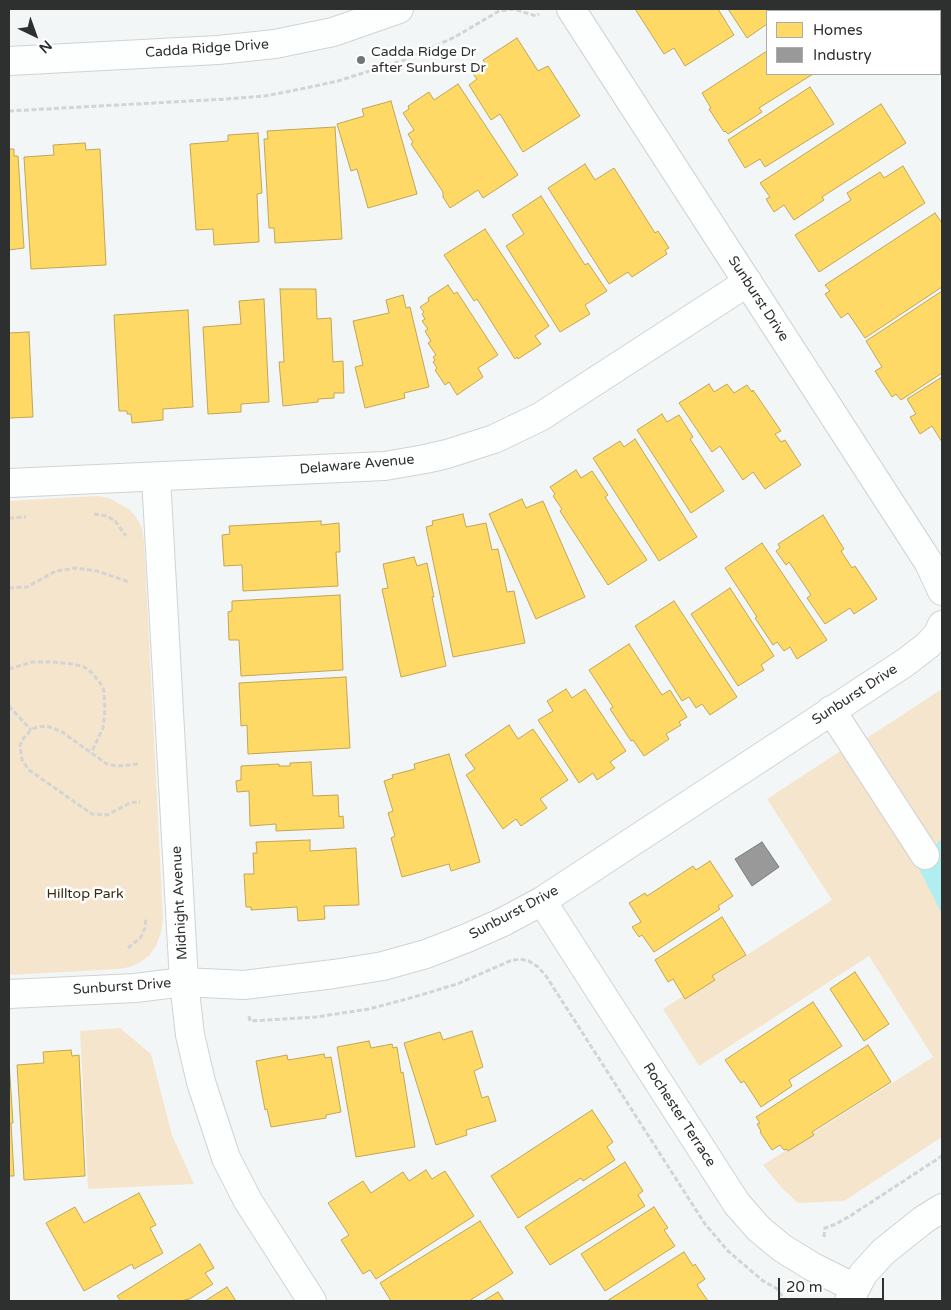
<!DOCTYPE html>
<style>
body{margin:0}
#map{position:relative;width:951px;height:1310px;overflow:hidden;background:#f3f6f6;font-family:"Varela Round",sans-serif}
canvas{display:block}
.frame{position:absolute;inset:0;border:10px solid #2e3030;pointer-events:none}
.legend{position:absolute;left:766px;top:10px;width:175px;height:65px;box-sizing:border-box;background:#fff;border:1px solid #abacac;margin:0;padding:6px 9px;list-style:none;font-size:15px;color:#2e3030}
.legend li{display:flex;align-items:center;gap:10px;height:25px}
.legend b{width:25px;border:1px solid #abacac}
.north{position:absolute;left:10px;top:10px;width:50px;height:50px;-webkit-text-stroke:4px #fff;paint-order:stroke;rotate:138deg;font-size:14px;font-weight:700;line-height:20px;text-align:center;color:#2e3030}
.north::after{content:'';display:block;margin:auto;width:18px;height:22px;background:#2e3030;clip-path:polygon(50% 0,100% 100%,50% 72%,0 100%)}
.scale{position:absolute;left:778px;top:1278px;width:106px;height:22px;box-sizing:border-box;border:2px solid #2e3030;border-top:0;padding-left:6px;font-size:15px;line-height:18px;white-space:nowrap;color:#2e3030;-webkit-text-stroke:4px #fff;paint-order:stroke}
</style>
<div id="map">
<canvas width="951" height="1310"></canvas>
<div class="frame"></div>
<ul class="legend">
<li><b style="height:14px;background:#ffd966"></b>Homes</li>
<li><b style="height:14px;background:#999"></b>Industry</li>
</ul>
<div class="north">N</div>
<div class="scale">20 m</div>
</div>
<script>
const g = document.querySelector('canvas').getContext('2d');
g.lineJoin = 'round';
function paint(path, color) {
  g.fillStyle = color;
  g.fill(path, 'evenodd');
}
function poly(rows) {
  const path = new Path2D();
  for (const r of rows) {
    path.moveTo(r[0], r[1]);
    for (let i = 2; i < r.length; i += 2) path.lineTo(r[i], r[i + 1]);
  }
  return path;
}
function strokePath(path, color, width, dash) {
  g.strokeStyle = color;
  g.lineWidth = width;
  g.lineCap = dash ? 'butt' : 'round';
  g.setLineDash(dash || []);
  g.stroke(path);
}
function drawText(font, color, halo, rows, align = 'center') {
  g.font = font + ' "Varela Round",sans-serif';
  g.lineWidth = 5;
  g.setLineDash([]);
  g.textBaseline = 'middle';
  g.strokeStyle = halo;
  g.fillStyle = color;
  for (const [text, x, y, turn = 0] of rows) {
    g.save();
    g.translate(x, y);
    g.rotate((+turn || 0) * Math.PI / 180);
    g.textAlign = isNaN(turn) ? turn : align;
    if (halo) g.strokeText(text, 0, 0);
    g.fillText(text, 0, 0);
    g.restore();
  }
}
paint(poly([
 [97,496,109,498,129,509,136,517,142,528,144,540,163,918,161,933,156,946,149,956,139,963,130,967,119,969,9,975,9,501],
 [942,689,942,1137,844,1201,798,1203,781,1187,763,1165,933,1057,869,956,699,1066,663,1009,832,900,767,799,842,750,844,753],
 [120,1028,151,1054,172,1135,194,1184,88,1189,80,1031]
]), '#f6e5cd');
paint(poly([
 [942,838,942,914,915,861,932,849]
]), '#b0eef1');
const homes = poly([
 [635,9,718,9,734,35,685,66,674,48,664,54,635,9],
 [728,9,790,9,787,11,767,11,767,24,747,38,728,9],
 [929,9,942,9,942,53,940,55,940,11,925,11,929,9],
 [517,38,538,71,548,66,580,116,523,152,500,114,491,120,469,85,477,79,473,74,487,66,483,60,517,38],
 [767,51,767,74,813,74,759,108,762,112,728,134,725,131,724,132,709,109,711,108,702,93,767,51],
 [458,84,518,175,483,198,478,190,450,208,443,197,443,192,411,144,413,142,408,134,414,130,403,113,409,109,408,106,429,92,434,100,458,84],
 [810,87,834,124,765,167,760,159,745,168,728,140,810,87],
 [391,101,417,194,368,208,357,169,351,171,337,124,364,116,362,109,391,101],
 [881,104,906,143,822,197,824,200,794,220,784,205,774,212,766,199,770,197,760,183,881,104],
 [335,127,342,239,275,243,274,228,269,228,264,139,268,139,267,131,335,127],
 [258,133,262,193,257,194,259,242,214,245,213,229,196,230,190,144,228,141,228,135,258,133],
 [85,143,86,150,100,149,106,265,31,269,24,157,54,155,53,145,85,143],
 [9,149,14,149,14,156,18,156,24,248,9,250,9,149],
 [585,164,595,180,614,168,655,233,658,231,669,248,665,250,667,254,632,277,628,272,609,284,548,188,585,164],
 [903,166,925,203,819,272,795,235,851,200,847,193,880,172,884,178,903,166],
 [541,196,585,265,588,263,607,291,585,305,590,314,560,332,506,246,524,234,512,215,541,196],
 [935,213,942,223,942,287,865,338,848,313,841,318,825,294,830,291,825,285,935,213],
 [485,229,549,326,535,336,541,344,518,359,517,357,515,359,477,299,474,301,444,255,485,229],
 [448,285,454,294,457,292,498,355,478,368,483,377,457,395,449,382,445,385,435,370,437,368,433,362,435,360,433,357,436,355,428,343,431,341,425,331,428,329,422,321,425,319,422,314,424,312,420,307,429,301,428,298,448,285],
 [280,289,316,289,317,319,331,318,333,362,343,361,344,393,334,393,334,398,318,399,318,402,283,406,279,362,284,362,280,289],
 [942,291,942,373,901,400,896,394,892,397,875,371,882,367,866,341,942,291],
 [403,295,406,308,410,307,429,387,404,393,405,398,365,408,355,367,363,365,353,321,389,313,386,300,403,295],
 [264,299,269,402,241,404,241,412,208,414,203,327,241,324,239,301,264,299],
 [188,310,193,407,163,409,163,420,132,423,131,414,127,414,127,411,119,411,114,315,188,310],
 [29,332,33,417,9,418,9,333,29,332],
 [942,377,942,442,932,426,920,434,910,417,916,414,907,399,942,377],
 [709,384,714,392,727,384,734,393,747,385,752,392,753,390,781,431,775,434,781,442,785,440,801,465,765,489,753,472,743,480,720,446,712,452,679,403,709,384],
 [662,414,667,422,679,415,693,437,690,439,724,491,691,513,637,430,662,414],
 [635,439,697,537,659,561,593,458,620,441,624,447,635,439],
 [576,470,581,478,592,471,608,495,605,497,647,560,608,585,560,511,562,509,553,496,555,494,550,487,576,470],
 [522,499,526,508,543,501,585,597,536,619,489,514,522,499],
 [463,514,466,527,486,523,492,550,498,549,507,592,514,591,525,643,453,657,426,527,433,525,432,521,463,514],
 [823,515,844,549,841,551,852,568,855,566,877,599,854,614,850,608,825,624,807,598,811,595,789,562,786,565,776,551,780,548,778,544,823,515],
 [321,521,321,525,339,523,340,552,336,552,338,586,243,591,242,565,224,566,222,535,230,534,229,526,321,521],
 [762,543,827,640,797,659,790,647,784,651,777,642,773,645,755,618,757,617,725,568,762,543],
 [414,557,417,566,427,563,434,597,432,597,446,666,401,677,382,589,388,588,383,564,414,557],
 [730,588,774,656,761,665,764,670,738,686,691,614,730,588],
 [340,595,343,670,241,676,239,640,229,640,228,612,232,611,232,601,340,595],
 [674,601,737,697,710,715,702,704,696,708,689,697,682,701,635,626,674,601],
 [629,644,662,695,670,690,687,717,679,722,681,725,666,734,669,739,644,756,633,740,631,741,610,709,613,707,589,670,629,644],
 [346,677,350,748,248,754,247,725,241,726,239,683,346,677],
 [566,689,572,698,585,689,626,751,610,762,615,768,597,780,593,773,579,783,538,720,553,711,547,701,566,689],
 [509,725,518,739,533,729,568,780,540,799,547,808,521,826,516,819,503,829,466,775,475,769,465,755,509,725],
 [449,754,480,862,451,871,449,864,402,877,391,838,395,836,388,813,393,811,384,781,393,778,392,775,415,769,414,764,449,754],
 [311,762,313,796,338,795,339,817,343,816,344,828,276,831,276,824,250,826,249,791,237,792,236,781,241,780,241,766,279,764,279,766,290,766,290,763,311,762],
 [310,840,310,851,356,848,359,905,324,906,325,919,298,921,297,907,251,910,251,907,246,907,244,874,254,874,253,853,257,853,256,842,310,840],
 [710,861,733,896,718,906,720,909,654,952,642,935,639,937,632,927,641,922,629,903,645,893,647,896,693,866,696,870,710,861],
 [722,917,746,955,712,976,715,980,685,999,673,979,668,982,655,960,722,917],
 [855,972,889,1024,864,1041,830,989,855,972],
 [813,1002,842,1046,789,1080,792,1086,761,1107,744,1081,741,1083,725,1060,813,1002],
 [472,1031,483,1067,474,1071,482,1098,488,1096,496,1121,466,1130,467,1135,436,1145,404,1043,440,1032,443,1040,472,1031],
 [369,1041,371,1048,392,1044,393,1048,397,1047,401,1073,403,1072,415,1147,356,1157,337,1047,369,1041],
 [868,1045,891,1082,812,1132,814,1135,788,1151,787,1149,784,1150,780,1145,772,1150,760,1132,761,1131,757,1124,760,1123,756,1117,868,1045],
 [71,1050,72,1056,79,1055,85,1176,24,1180,17,1065,44,1063,43,1052,71,1050],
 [324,1054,325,1058,331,1057,341,1112,326,1115,326,1118,271,1127,267,1109,265,1110,256,1061,287,1055,288,1060,324,1054],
 [9,1061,13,1123,11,1123,14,1176,9,1176,9,1061],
 [592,1110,613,1142,607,1147,615,1160,583,1181,581,1178,518,1218,491,1176,592,1110],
 [625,1162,643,1191,638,1195,645,1206,550,1265,525,1227,625,1162],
 [426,1170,432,1179,445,1171,474,1216,376,1279,370,1270,363,1274,341,1240,349,1235,328,1203,363,1181,371,1193,403,1172,409,1181,426,1170],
 [139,1193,156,1225,150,1228,163,1253,134,1269,132,1264,84,1291,46,1223,75,1207,84,1223,139,1193],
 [654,1207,668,1228,664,1230,675,1246,605,1291,581,1254,654,1207],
 [480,1221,513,1273,469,1301,391,1301,380,1283,480,1221],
 [200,1244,214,1268,205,1273,213,1284,188,1300,187,1299,183,1301,121,1301,117,1296,200,1244],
 [684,1252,693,1266,695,1264,705,1279,697,1285,708,1301,607,1301,684,1252],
 [227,1287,236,1301,205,1301,227,1287],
 [498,1292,504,1301,483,1301,498,1292]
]);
paint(homes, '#ffd966');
strokePath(homes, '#c0a656', 1);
const industry = poly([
 [762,842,779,867,752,886,735,859,762,842]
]);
paint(industry, '#999');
strokePath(industry, '#797a7a', 1);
const minor = poly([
 [571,9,929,563,942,591],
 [9,61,218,50,275,44,333,32,399,9],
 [156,477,184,982,190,1035,201,1082,226,1158,248,1201,312,1301],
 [9,483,385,466,425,459,447,454,494,439,540,417,748,282],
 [831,710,925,855],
 [542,901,737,1204,759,1229,782,1248,813,1267,855,1288],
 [9,994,135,988,184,982,244,985,334,974,383,966,426,954,467,938,503,922,542,901,906,662,928,645,938,634,942,625],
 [849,1301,863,1274,883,1252,923,1220,942,1208]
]);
strokePath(minor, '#d1d3d3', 30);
strokePath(poly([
 [9,111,226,99,265,96,301,89,338,81,404,60,455,37,499,11,514,9,536,16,539,14],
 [94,514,107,516,115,521,126,536],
 [9,518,26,517],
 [9,588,27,587,56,571,76,568,97,571,129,582],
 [9,669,32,662,53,662,73,664,84,667,91,672,101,684,104,691,105,710,103,728,91,753],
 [9,706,31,730],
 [138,764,117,766,107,764,62,732,47,726,37,727,31,730,22,740,20,746,22,760,29,770,92,814,107,815,130,803,140,802],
 [128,948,141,937,145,928,146,917],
 [249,1016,250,1021,267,1020,316,1017,369,1009,414,997,457,984,510,961,520,959,529,961,538,967,546,976,705,1224,728,1251,763,1281,776,1288,786,1301],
 [824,1237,825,1228,836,1224,850,1216,942,1156]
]), '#d3d4d4', 3, [5, 2.5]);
strokePath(minor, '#fdfefe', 28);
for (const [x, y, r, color] of [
 [361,60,5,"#737575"]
]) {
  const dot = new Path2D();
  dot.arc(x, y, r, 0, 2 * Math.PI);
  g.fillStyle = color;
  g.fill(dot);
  strokePath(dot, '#fff', 2);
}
drawText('14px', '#2e3030', '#fff', [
 ["Cadda Ridge Drive",207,49,-4],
 ["Sunburst Drive",758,299,57],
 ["Delaware Avenue",357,465,-5],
 ["Sunburst Drive",855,695,-33],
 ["Midnight Avenue",180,903,-93],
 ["Sunburst Drive",514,913,-28],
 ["Sunburst Drive",122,987,-4],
 ["Rochester Terrace",679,1115,57]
]);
drawText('14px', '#2e3030', '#fff', [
 ["Cadda Ridge Dr",371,52],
 ["after Sunburst Dr",371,68]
], 'left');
drawText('14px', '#3b2a11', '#fff', [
 ["Hilltop Park",85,894]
]);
</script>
